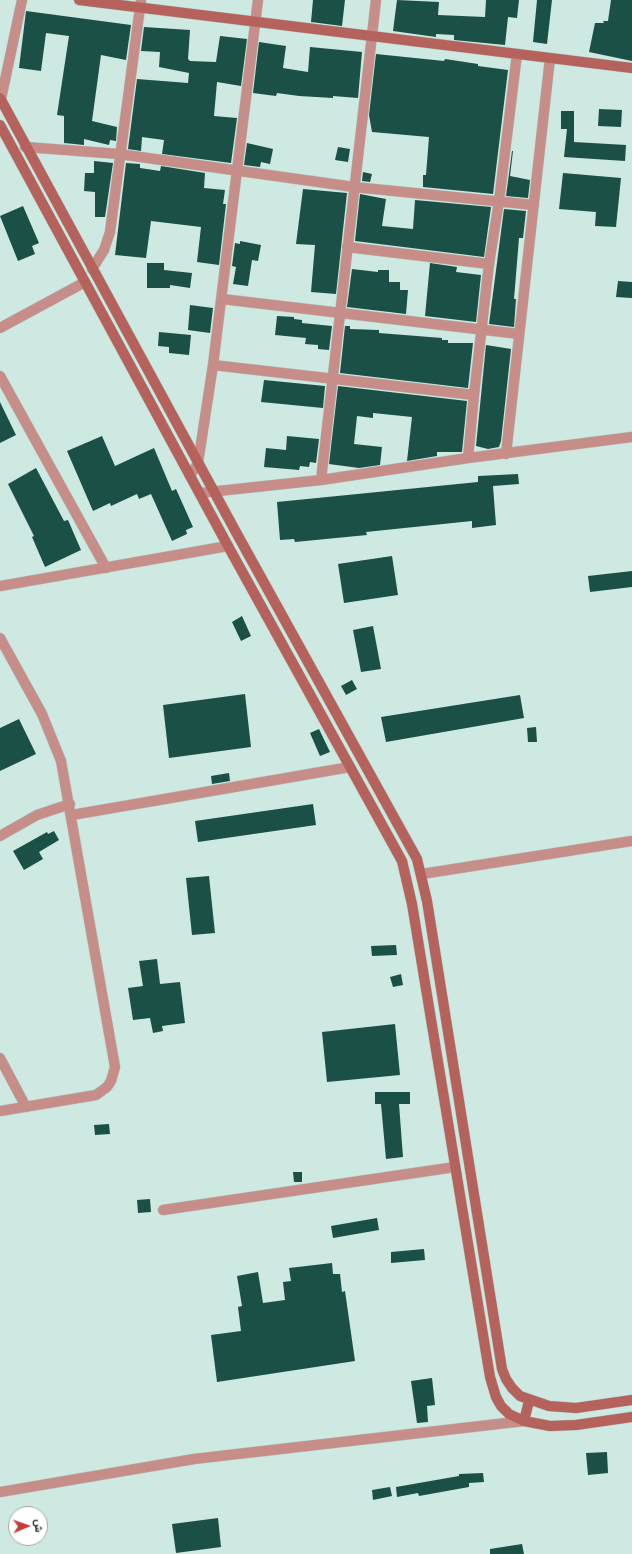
<!DOCTYPE html>
<meta charset="utf-8">
<style>
body{margin:0}
#map{position:relative;width:632px;height:1554px;overflow:hidden;background:#cee9e2;font-family:Lato,Vazirmatn,sans-serif}
canvas{display:block}
.north{position:absolute;left:8px;top:1506px;width:40px;height:40px;box-sizing:border-box;background:#fff;border:1px solid #a4a9a7;border-radius:50%;rotate:88deg;font-size:11px;font-weight:700;line-height:16px;text-align:center;color:#1c2724}
.north::after{content:'';display:block;margin:auto;width:14px;height:18px;background:#c93a3d;clip-path:polygon(50% 0,100% 100%,50% 72%,0 100%)}
</style>
<div id="map">
<canvas width="632" height="1554"></canvas>
<div class="north">ش</div>
</div>
<script>
const g = document.querySelector('canvas').getContext('2d');
g.lineJoin = 'round';
function paint(path, color) {
  g.fillStyle = color;
  g.fill(path, 'evenodd');
}
function poly(rows) {
  const path = new Path2D();
  for (const r of rows) {
    path.moveTo(r[0], r[1]);
    for (let i = 2; i < r.length; i += 2) path.lineTo(r[i], r[i + 1]);
  }
  return path;
}
function strokePath(path, color, width, dash) {
  g.strokeStyle = color;
  g.lineWidth = width;
  g.lineCap = dash ? 'butt' : 'round';
  g.setLineDash(dash || []);
  g.stroke(path);
}
paint(poly([
 [313,0,345,0,342,26,311,22],
 [397,0,439,2,438,15,485,17,486,0,519,0,517,18,508,17,505,45,454,40,454,35,436,34,436,37,393,31],
 [537,0,552,0,547,44,533,42],
 [611,0,632,0,632,61,589,52,595,23,604,23,603,21,608,21],
 [26,11,131,25,126,60,101,55,92,121,117,127,116,141,110,140,109,145,84,139,84,145,64,143,64,116,57,115,69,36,46,33,41,71,19,68],
 [144,27,190,30,188,59,190,61,216,62,220,36,247,39,241,86,217,82,214,116,237,118,231,163,162,154,164,140,142,137,141,151,128,149,137,79,188,83,189,73,159,67,160,52,141,51],
 [259,42,286,46,283,68,308,72,310,47,362,52,358,98,333,96,333,98,299,96,277,93,276,96,253,93],
 [376,54,444,61,445,59,478,64,478,66,508,70,493,194,423,187,423,175,426,175,429,137,372,132,369,115],
 [599,109,622,110,621,127,598,126],
 [561,111,574,111,574,142,626,145,625,161,564,157,567,129,561,129],
 [247,143,273,149,270,164,261,162,260,167,244,165],
 [338,147,350,149,348,162,335,160],
 [512,151,513,151,510,176,530,180,528,198,506,196],
 [94,161,113,163,105,217,95,217,95,192,84,191,85,173,94,173],
 [126,163,140,164,140,168,160,171,161,166,205,173,204,188,225,190,223,204,226,204,219,265,197,262,201,227,151,221,146,258,115,255],
 [363,172,372,174,370,182,362,181],
 [563,173,621,178,616,227,595,226,596,212,559,209],
 [303,189,347,193,336,294,311,292,315,245,296,244],
 [360,194,386,199,382,226,413,229,415,200,491,207,484,257,355,241],
 [23,206,39,243,32,246,35,254,18,261,0,216],
 [504,209,526,211,523,238,519,238,514,299,516,299,514,327,489,324],
 [240,241,261,245,258,261,252,260,248,286,233,284,236,267,232,266,235,243,240,244],
 [147,263,164,263,164,270,192,273,190,288,170,285,170,288,147,288],
 [430,263,457,267,456,272,481,275,476,322,425,316],
 [352,269,378,272,378,270,389,270,389,282,400,282,400,290,408,290,406,314,347,307],
 [618,281,632,282,632,298,616,297],
 [190,305,213,308,210,333,188,330],
 [277,316,294,317,294,319,302,320,302,323,332,326,329,350,318,349,318,345,305,344,306,338,275,335],
 [345,326,350,326,350,329,379,330,379,333,442,338,442,340,448,340,448,343,473,343,468,388,340,373],
 [159,332,191,335,189,355,169,353,169,347,158,346],
 [486,345,511,349,501,441,499,447,488,449,476,446],
 [264,380,325,386,323,408,261,402],
 [338,386,467,401,462,452,437,452,437,456,407,461,412,417,373,413,373,418,357,416,354,444,382,447,380,465,359,468,329,464],
 [0,402,16,435,0,443],
 [102,436,115,466,154,448,172,491,176,489,193,527,186,530,187,534,172,541,151,494,139,499,137,494,111,506,110,503,93,511,67,451],
 [287,436,319,439,316,463,310,462,309,467,300,466,299,470,264,467,266,448,286,450],
 [36,468,64,521,68,520,81,550,45,567,32,537,34,536,8,484],
 [518,474,519,484,493,486,496,525,472,528,472,521,366,532,367,535,295,542,294,539,280,540,277,502,478,482,478,476],
 [392,556,398,595,344,603,338,564],
 [632,571,632,587,590,592,588,576],
 [242,616,251,636,241,641,232,622],
 [373,626,381,669,361,672,353,630],
 [352,680,357,689,346,695,341,686],
 [245,694,251,747,169,758,163,705],
 [520,695,524,718,386,742,381,717],
 [19,719,36,754,0,771,0,728],
 [536,727,537,742,528,742,527,728],
 [319,729,330,752,320,756,310,733],
 [229,773,230,781,212,784,211,776],
 [313,804,316,825,198,842,195,821],
 [54,831,59,840,39,852,43,859,24,870,13,851,47,832,48,834],
 [209,876,215,933,192,935,186,878],
 [396,945,397,955,372,956,371,946],
 [157,959,160,984,180,982,185,1023,162,1026,163,1031,153,1033,150,1018,133,1020,128,988,143,986,139,961],
 [401,974,403,985,393,987,390,977],
 [395,1024,400,1075,327,1082,322,1032],
 [375,1092,410,1092,410,1104,399,1104,403,1157,386,1159,381,1104,375,1104],
 [109,1124,110,1134,95,1135,94,1125],
 [293,1172,302,1172,302,1182,294,1182],
 [150,1199,151,1212,138,1213,137,1200],
 [377,1218,379,1230,333,1238,331,1226],
 [424,1249,425,1260,391,1263,391,1252],
 [332,1263,333,1274,340,1274,342,1292,345,1291,355,1361,217,1382,211,1335,241,1331,238,1307,242,1306,237,1276,258,1272,263,1303,285,1300,283,1282,291,1281,289,1268],
 [432,1378,435,1405,427,1406,428,1422,417,1423,411,1381],
 [607,1452,608,1473,588,1475,586,1453],
 [483,1473,484,1482,469,1483,469,1487,419,1496,418,1493,397,1497,396,1487,459,1476,459,1474],
 [390,1487,392,1496,373,1500,372,1490],
 [218,1518,221,1547,176,1553,172,1524],
 [522,1544,524,1554,490,1554,490,1549]
]), '#1a5045');
const street = poly([
 [1,99,22,0],
 [25,147,119,154,354,187,534,205],
 [347,247,489,264],
 [92,269,104,250,110,232,141,0],
 [222,299,519,334],
 [0,328,85,282],
 [213,365,474,395],
 [0,376,106,568],
 [506,454,550,58],
 [468,458,474,395,489,264,499,201,517,54],
 [190,476,198,463,213,365,258,0],
 [321,480,376,0],
 [200,493,321,480,468,458,632,437],
 [0,586,228,546],
 [0,638,42,714,61,761,115,1067,111,1081,107,1087,96,1095,0,1111],
 [72,815,350,767],
 [0,836,37,815,70,804],
 [422,874,632,841],
 [0,1058,26,1107],
 [163,1210,455,1167],
 [0,1492,194,1459,524,1421]
]);
const secondary = poly([
 [79,0,632,68],
 [0,98,237,534,417,859,427,901,502,1369,506,1379,512,1388,520,1396,549,1406,576,1408,632,1400],
 [0,125,228,546,402,861,412,904,490,1377,496,1397,501,1406,509,1414,524,1421,550,1426,576,1425,632,1417],
 [524,1421,529,1401]
]);
strokePath(street, '#aec6c0', 11);
strokePath(secondary, '#aec6c0', 11);
strokePath(street, '#c78d88', 10);
strokePath(secondary, '#b5615c', 10);
</script>
